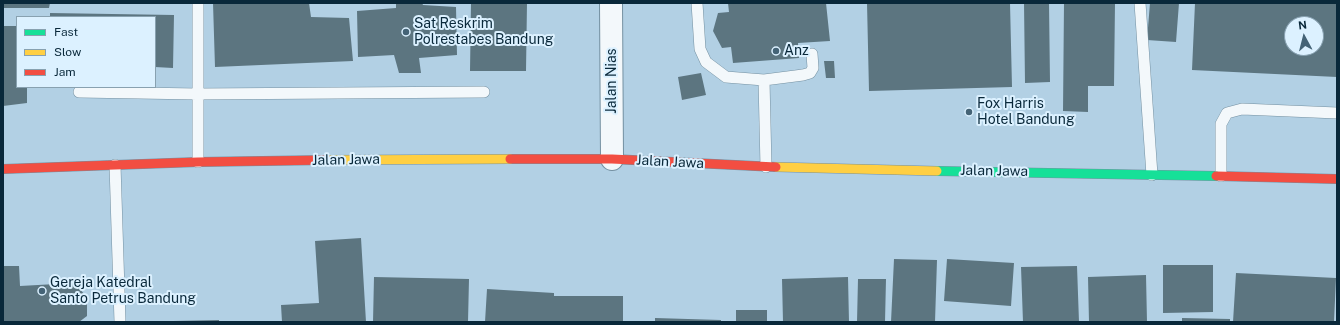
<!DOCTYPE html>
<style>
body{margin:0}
#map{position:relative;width:1340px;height:325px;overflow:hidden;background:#b2d0e4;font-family:"Public Sans",sans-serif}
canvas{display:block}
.frame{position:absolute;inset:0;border:4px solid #09283a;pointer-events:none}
.legend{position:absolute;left:16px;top:16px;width:140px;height:72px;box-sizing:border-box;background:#dcf1ff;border:1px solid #88a1b0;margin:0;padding:5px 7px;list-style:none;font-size:12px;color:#09283a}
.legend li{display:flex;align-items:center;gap:8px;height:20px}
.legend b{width:20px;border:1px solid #88a1b0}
.north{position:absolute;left:1284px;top:16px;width:40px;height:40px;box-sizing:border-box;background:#dcf1ff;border:1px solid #88a1b0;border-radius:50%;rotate:353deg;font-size:11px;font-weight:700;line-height:16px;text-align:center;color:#09283a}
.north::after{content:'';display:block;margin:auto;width:14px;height:18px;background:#446376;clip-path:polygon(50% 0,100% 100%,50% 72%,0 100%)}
</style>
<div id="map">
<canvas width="1340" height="325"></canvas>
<div class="frame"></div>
<ul class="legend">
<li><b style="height:5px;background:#16e098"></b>Fast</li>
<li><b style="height:5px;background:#ffcf43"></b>Slow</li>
<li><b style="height:5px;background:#f24e42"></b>Jam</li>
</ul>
<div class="north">N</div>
</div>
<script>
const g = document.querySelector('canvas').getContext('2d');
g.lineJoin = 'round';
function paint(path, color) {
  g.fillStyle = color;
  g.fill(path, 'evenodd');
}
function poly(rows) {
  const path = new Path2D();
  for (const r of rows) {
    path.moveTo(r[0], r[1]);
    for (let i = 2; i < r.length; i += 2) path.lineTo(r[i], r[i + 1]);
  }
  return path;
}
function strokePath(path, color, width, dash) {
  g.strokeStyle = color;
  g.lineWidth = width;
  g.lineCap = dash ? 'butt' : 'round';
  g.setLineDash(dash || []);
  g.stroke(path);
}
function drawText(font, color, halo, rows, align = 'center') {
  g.font = font + ' "Public Sans",sans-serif';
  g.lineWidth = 4;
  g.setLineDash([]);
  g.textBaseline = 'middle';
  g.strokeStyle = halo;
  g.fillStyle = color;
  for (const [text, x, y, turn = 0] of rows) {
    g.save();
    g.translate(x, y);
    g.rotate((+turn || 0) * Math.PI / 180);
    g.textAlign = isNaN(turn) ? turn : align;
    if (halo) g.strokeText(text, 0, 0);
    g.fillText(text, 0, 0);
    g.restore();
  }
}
paint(poly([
 [3,3,50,3,49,8,3,8],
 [213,3,309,3,311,17,349,18,353,61,215,67],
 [396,3,422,3,423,5,456,7,457,55,419,58,421,73,399,73,394,55,358,57,357,11,396,8],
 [471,3,527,3,526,71,470,71],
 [728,3,826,3,830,41,798,43,799,58,733,63,731,47,722,48,713,31,718,13,729,12],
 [867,3,1010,3,1012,87,869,91],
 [1024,3,1049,3,1050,82,1025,83],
 [1064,3,1115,3,1114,86,1088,86,1088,112,1063,111],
 [1150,3,1179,3,1176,42,1147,40],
 [1195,3,1337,3,1337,77,1192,70],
 [1292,24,1316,24,1316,48,1292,48],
 [50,13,174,15,173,68,155,67,155,17,50,17],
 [3,26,17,26,17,87,27,87,27,103,3,106],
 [824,61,834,61,835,78,826,78],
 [701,73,706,95,682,100,678,77],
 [361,238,366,322,282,322,281,305,319,303,315,241],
 [894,259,937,260,935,322,891,322],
 [947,259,1014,263,1011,306,944,301],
 [1163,265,1213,265,1213,312,1163,313],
 [3,266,19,266,20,286,74,283,87,297,87,316,79,322,3,322],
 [1077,266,1079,322,1023,322,1021,267],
 [1236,273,1336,278,1334,322,1233,322],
 [1146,275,1147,322,1089,322,1088,277],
 [374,277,469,279,468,322,373,322],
 [848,277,849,322,783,322,782,279],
 [858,279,886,279,885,322,857,322],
 [487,289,554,293,554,296,623,296,623,322,485,322],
 [736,310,767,310,767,322,736,322],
 [655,318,721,320,721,322,655,322],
 [1182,318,1230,319,1230,322,1182,322],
 [219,320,219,322,173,322,173,321]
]), '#5c7580');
const lane = poly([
 [198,3,198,162],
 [697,3,700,49,706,62,726,77,764,80,803,75,810,73,813,68,812,54],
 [1140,3,1152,175],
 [764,80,766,167],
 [79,92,197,94,484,92],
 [115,165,120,322],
 [1221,176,1221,124,1227,113,1242,109,1337,113]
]);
const street = poly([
 [611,3,612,159]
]);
const fast = poly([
 [937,171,1216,176]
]);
const slow = poly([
 [327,160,510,159],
 [776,167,937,171]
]);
const jam = poly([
 [510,159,612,159,776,167],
 [3,169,198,162,327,160],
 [1216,176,1337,179]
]);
strokePath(lane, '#7490a1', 12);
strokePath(street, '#7490a1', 24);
strokePath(fast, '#7490a1', 10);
strokePath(slow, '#7490a1', 10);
strokePath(jam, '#7490a1', 10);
strokePath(lane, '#f3f8fb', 11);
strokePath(street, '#f3f8fb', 22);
strokePath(fast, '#16e098', 9);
strokePath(slow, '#ffcf43', 9);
strokePath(jam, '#f24e42', 9);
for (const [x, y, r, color] of [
 [406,32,4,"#446376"],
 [776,51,4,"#446376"],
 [969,112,4,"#446376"],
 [42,291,4,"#446376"]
]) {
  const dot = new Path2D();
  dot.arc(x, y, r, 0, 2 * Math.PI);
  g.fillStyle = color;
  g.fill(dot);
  strokePath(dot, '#dcf1ff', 1.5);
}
drawText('14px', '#09283a', '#dcf1ff', [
 ["Sat Reskrim",414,24],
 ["Polrestabes Bandung",414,40],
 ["Anz",784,51],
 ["Fox Harris",977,104],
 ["Hotel Bandung",977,120],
 ["Gereja Katedral",50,283],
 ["Santo Petrus Bandung",50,299]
], 'left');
drawText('14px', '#09283a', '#dcf1ff', [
 ["Jalan Nias",612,81,-90],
 ["Jalan Jawa",346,160,-1],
 ["Jalan Jawa",670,162,3],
 ["Jalan Jawa",994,171,1]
]);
</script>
